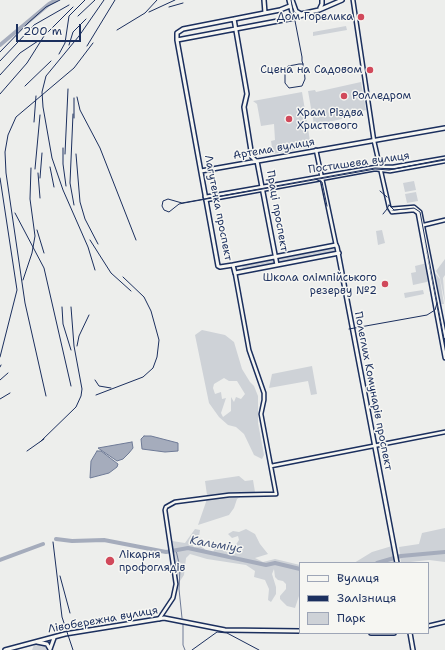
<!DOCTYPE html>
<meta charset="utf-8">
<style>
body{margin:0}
#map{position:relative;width:445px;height:650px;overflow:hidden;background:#edeeec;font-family:"Shantell Sans",sans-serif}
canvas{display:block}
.legend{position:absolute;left:299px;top:562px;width:130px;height:72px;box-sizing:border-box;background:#f6f6f2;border:1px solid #9ea6b7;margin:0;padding:5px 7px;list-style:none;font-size:12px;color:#1b2f5e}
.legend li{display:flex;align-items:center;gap:8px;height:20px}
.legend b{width:20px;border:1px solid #9ea6b7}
.scale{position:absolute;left:16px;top:24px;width:65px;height:18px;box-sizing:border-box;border:2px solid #1b2f5e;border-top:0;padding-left:5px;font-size:12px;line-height:14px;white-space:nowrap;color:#1b2f5e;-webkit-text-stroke:3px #f6f6f2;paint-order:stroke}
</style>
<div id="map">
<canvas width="445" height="650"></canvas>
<ul class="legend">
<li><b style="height:5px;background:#f6f6f2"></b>Вулиця</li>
<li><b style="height:5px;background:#1b2f5e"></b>Залізниця</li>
<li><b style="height:11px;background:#ced2d7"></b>Парк</li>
</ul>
<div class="scale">200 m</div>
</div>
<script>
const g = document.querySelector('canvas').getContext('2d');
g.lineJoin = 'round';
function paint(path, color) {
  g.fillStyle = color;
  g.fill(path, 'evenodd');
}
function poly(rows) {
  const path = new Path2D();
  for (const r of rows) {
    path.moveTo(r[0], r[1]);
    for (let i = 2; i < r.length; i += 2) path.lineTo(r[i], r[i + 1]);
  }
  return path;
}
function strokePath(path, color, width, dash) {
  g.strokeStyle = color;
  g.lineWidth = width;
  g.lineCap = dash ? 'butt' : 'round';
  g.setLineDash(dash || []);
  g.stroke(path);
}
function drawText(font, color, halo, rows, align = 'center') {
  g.font = font + ' "Shantell Sans",sans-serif';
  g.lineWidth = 3;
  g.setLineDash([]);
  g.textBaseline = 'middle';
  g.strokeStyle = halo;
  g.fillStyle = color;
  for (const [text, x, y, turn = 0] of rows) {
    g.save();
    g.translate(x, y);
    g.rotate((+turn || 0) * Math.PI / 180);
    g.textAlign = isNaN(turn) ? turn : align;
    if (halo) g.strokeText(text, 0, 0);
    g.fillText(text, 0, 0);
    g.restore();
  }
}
paint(poly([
 [346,26,347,30,313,36,313,32],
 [361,82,366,110,353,113,352,115,343,116,342,119,314,125,308,91,315,90,316,92],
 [302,92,311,147,273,154,271,141,275,140,274,124,261,126,257,104,253,101],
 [414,181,416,190,405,192,403,183],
 [416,192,418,201,407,203,405,194],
 [382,230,385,243,378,245,376,231],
 [333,247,335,253,279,264,277,258],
 [275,258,276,264,243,270,242,264],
 [445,259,445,275,443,278,445,303,440,278,436,271],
 [427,263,431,281,413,285,411,273,416,272,415,266],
 [435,273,440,279,444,304,441,304],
 [423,290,424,294,405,298,404,293],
 [202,330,225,335,234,342,242,369,250,382,254,386,258,396,258,423,264,455,262,459,254,455,244,434,236,427,228,425,219,417,209,403,195,335],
 [224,378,229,381,237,381,245,394,241,399,236,397,234,402,231,397,231,411,223,417,221,413,226,398,222,399,221,392,215,394,213,388,214,384],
 [312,366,317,394,311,395,308,381,269,388,272,374],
 [239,476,245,481,253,480,255,492,247,493,237,499,234,508,229,515,198,525,206,502,207,495,205,481],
 [445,528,445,562,429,560,401,563,399,547,419,544,422,533],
 [195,529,200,530,199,537,202,539,203,542,197,539,191,543,194,547,202,546,206,551,213,552,216,547,226,542,229,547,235,546,239,540,238,536,232,538,228,534,233,531,239,532,246,529,255,534,260,544,268,554,255,558,263,562,275,559,300,565,300,593,295,608,287,606,280,599,280,596,286,589,286,584,283,581,278,580,275,577,274,569,272,574,276,587,276,594,271,602,268,600,269,589,265,580,254,577,255,571,246,565,207,559,190,554,186,558,184,575,180,581,175,562,172,541,185,543],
 [392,546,394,563,354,563,372,552],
 [41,644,45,646,47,650,32,650,34,645]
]), '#ced2d7');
const water = poly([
 [144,436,151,436,178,443,178,451,165,452,142,449,141,439,144,436],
 [132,442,133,448,129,453,123,459,117,461,98,448,132,442],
 [97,451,101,451,118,464,117,467,109,473,90,478,91,461,97,451]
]);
paint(water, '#a5acbc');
strokePath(water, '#6e7a96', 1);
strokePath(poly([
 [176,550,180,568,179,589,182,618],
 [183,624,183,645,185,650]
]), '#6e7a96', 1);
strokePath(poly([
 [0,45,49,4,56,0],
 [56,539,72,541,104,540,166,552,188,548,266,565,275,563,300,569],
 [0,560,43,544],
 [377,563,401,556,445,552]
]), '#a5acbc', 4);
const minor = poly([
 [353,0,374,141,389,207,392,212,414,210,418,213,445,358],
 [316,150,336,245],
 [205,197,376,167,393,167,445,158],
 [206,200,375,169,390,171,445,161],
 [390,209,414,207,420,212,445,337],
 [424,225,445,220],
 [271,466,445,432],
 [159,619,173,598,176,584,165,510,166,507,175,502,229,495,276,494,261,414,264,400,264,393,249,350,235,273],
 [428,626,445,622]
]);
const major = poly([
 [264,0,265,13],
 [289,0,292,12,296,15,300,15],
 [292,0,296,11,301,14,319,10,342,0],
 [290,6,280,10,183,29,177,33,177,40,218,266,220,267,233,265,235,273,339,253],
 [320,8,322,4,322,0],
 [234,19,247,94,244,107,252,157,256,161],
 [177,40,294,18,306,14],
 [257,161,277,265],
 [201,171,445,128],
 [233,265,336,245,337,247,397,563],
 [371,633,394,633],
 [410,633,413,650],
 [37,642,47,644,50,649],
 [50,649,54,638],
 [5,650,65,634,164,618,225,630,300,631]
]);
strokePath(minor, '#1b2f5e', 5.5);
strokePath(major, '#1b2f5e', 6);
strokePath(minor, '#f6f6f2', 2.5);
strokePath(major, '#f6f6f2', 3);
strokePath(poly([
 [291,0,296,26,302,57,302,61,303,64,303,66,304,68,305,79,302,86,289,88,285,83,285,69,288,66,294,65,299,64,303,64],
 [445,159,394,169,375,168,182,203,168,199,163,201,162,206,164,210,169,212,179,204,184,203,375,169,389,170,445,160],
 [315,179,322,182,327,206],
 [380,191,387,197],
 [389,205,394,210,414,208,420,212,445,344],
 [383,214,387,209,389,205],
 [349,329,427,315,435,310,437,303],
 [192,650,217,632,227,633,259,650]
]), '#1b2f5e', 1);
strokePath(poly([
 [169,7,183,3],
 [149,12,175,0],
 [78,16,95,0],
 [117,30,145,13,157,0],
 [69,45,73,32,86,19],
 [87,46,115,0],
 [0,52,28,23,46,7,60,0],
 [59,54,65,43,69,16,85,0],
 [0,61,34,25,69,5],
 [0,75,20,53,38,41],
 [25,86,51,61],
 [0,94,27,63,44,36,73,7],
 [77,97,80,110,100,148,136,240],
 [73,114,70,183,74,205],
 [74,118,74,98],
 [34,122,36,96],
 [63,148,63,164,66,186],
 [65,154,68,89],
 [76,154,80,202,85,219,98,244],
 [50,167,54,187],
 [35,169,40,115],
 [38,173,40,198],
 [0,178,17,290,0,357],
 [40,178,42,153],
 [15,213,44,268,71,386],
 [37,230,44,253],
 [90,240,111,273,131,291],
 [95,270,88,247,63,190,52,158,43,107,42,92,46,76,79,36,104,0],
 [23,280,32,253,35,236,30,199,31,168],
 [62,307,63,324,71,350],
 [77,346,79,336,89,315],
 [0,367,1,365],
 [0,380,8,373],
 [95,380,99,386,111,388],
 [96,395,143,377,153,368,157,357,159,340,151,311,144,297,123,277],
 [46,396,25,303,6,173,5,152,8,135,16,117,74,68,93,43],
 [0,399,10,393],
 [40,442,76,407,81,396,82,389,74,346,71,307],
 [27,451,44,439],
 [53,542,62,617,73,650],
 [60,576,70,613]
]), '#1b2f5e', 1);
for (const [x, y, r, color] of [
 [361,17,4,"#d1495b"],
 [370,70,4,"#d1495b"],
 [344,96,4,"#d1495b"],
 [289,119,4,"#d1495b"],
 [385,284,4,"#d1495b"],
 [110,561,5,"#d1495b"]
]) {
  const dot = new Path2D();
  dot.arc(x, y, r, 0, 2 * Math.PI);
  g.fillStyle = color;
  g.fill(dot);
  strokePath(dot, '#f6f6f2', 1.5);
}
drawText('11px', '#1b2f5e', '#f6f6f2', [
 ["Дом Горелика",353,17],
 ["Сцена на Садовом",362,70],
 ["Ролледром",352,96,"left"],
 ["Храм Різдва",297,113,"left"],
 ["Христового",297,126,"left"],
 ["Школа олімпійського",377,278],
 ["резерву №2",377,291],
 ["Лікарня",119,555,"left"],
 ["профоглядів",119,568,"left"]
], 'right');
drawText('11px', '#1b2f5e', '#f6f6f2', [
 ["Артема вулиця",274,149,-10],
 ["Постишева вулиця",359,163,-8],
 ["Лагутенка проспект",218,208,79],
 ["Праці проспект",277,211,80],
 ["Полеглих Комунарів проспект",373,391,79],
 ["Лівобережна вулиця",103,620,-10]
]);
drawText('italic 12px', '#44547a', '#f6f6f2', [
 ["Кальміус",216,545,10]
]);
</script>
